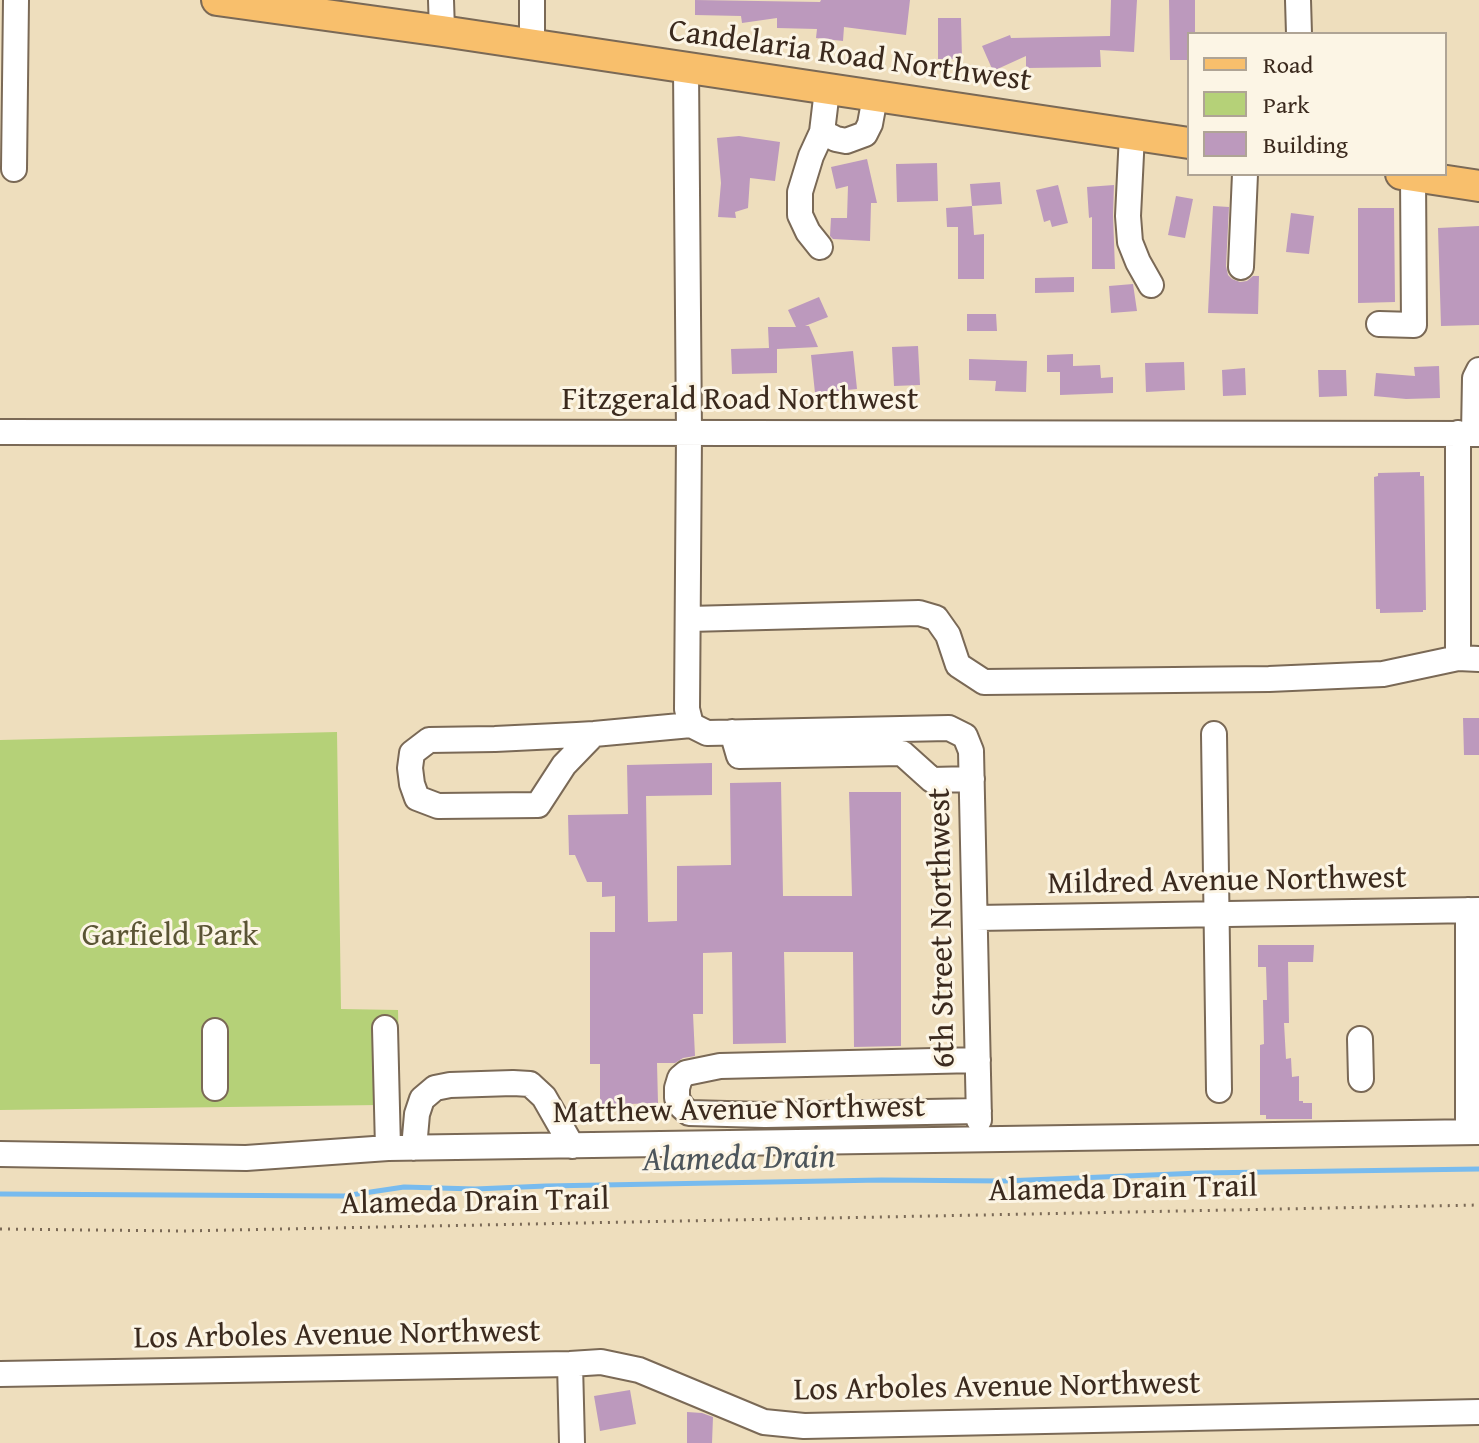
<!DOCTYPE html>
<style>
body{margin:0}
#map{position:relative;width:1479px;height:1443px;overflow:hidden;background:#eedebd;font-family:"Gentium Book Plus",serif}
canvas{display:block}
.legend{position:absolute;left:1187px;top:32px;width:260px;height:144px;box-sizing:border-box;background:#fcf5e5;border:2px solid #afa495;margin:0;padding:10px 14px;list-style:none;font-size:24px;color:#3b2a1e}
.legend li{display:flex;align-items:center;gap:16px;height:40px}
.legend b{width:40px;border:2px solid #afa495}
</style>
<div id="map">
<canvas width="1479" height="1443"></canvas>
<ul class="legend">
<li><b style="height:10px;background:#f8bf6c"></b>Road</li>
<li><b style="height:22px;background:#b5d178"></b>Park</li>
<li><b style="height:22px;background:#bc99bd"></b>Building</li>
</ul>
</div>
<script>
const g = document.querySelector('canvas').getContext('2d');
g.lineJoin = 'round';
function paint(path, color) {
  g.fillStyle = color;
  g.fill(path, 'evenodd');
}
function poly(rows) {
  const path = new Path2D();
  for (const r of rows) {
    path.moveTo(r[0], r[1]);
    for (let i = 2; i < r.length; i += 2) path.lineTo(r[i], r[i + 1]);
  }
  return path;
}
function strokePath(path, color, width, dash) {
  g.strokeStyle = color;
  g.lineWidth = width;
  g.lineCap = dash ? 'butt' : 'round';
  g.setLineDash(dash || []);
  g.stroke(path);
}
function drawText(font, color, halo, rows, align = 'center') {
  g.font = font + ' "Gentium Book Plus",serif';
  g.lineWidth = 6;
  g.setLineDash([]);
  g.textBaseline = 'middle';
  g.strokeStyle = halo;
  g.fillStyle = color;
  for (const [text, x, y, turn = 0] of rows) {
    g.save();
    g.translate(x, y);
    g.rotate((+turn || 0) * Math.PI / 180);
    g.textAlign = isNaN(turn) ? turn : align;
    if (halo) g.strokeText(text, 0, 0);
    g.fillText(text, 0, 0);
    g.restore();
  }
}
paint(poly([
 [337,732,341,1009,398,1010,401,1133,378,1134,379,1105,0,1110,0,740]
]), '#b5d178');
strokePath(poly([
 [0,1194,344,1196,404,1187,475,1189,546,1186,882,1180,1004,1181,1200,1173,1479,1169]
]), '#78bbee', 5);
paint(poly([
 [695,0,820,2,821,0,910,0,906,35,844,27,843,41,816,38,817,29,777,28,777,18,742,23,741,16,695,15],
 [1111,0,1137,0,1134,52,1100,50,1101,67,1026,68,1026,56,993,71,982,46,1010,35,1011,38,1110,36],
 [1169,0,1195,0,1195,34,1189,34,1189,60,1170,60],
 [938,18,961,18,962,59,938,59],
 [739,136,780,142,775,181,750,178,748,208,735,212,736,218,718,217,721,183,717,138],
 [867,159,877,203,871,203,870,241,833,239,830,236,831,218,847,218,848,186,836,189,831,167],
 [937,163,938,201,897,202,896,164],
 [1000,182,1002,204,972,206,974,235,984,234,984,279,958,279,958,227,947,227,946,208,972,206,970,184],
 [1058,185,1068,223,1052,227,1050,220,1044,222,1036,190],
 [1114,185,1113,215,1115,269,1092,269,1092,217,1089,218,1087,187],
 [1176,196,1193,199,1185,238,1168,235],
 [1213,206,1229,207,1226,266,1228,275,1232,279,1240,282,1247,281,1253,276,1259,276,1258,314,1208,313],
 [1358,208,1394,208,1395,302,1358,303],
 [1291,213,1314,216,1309,254,1286,252],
 [1479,226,1479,325,1441,326,1438,228],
 [1074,277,1074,292,1035,293,1035,278],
 [1133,284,1137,311,1111,313,1109,286],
 [819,297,828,317,805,326,809,326,818,347,777,349,777,373,732,374,731,349,769,348,768,327,796,327,788,310],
 [967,314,996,314,997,331,967,331],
 [918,346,920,385,894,386,892,347],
 [853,351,857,389,815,393,811,355],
 [1073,354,1073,366,1100,365,1101,378,1113,377,1113,393,1060,395,1060,372,1047,372,1047,355],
 [969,359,1027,361,1026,392,995,391,996,381,969,380],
 [1184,362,1185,390,1146,392,1145,363],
 [1439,366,1440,398,1406,399,1374,396,1376,373,1415,376,1414,367],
 [1245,368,1246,395,1223,396,1222,370],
 [1318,370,1346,370,1347,396,1319,397],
 [1420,472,1420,476,1424,476,1426,610,1423,610,1423,612,1380,613,1380,609,1376,609,1374,477,1378,476,1378,473],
 [1463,718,1479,718,1479,755,1464,755],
 [712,763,712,795,646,796,648,922,677,921,677,866,731,865,730,783,781,782,783,896,852,896,849,792,901,792,901,1046,854,1047,853,952,784,952,786,1043,733,1044,732,952,703,953,703,1014,693,1014,695,1056,683,1058,675,1063,657,1063,658,1103,600,1105,600,1064,590,1064,590,932,615,932,615,896,602,897,602,882,587,882,575,855,569,855,568,815,628,814,627,765],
 [1258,945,1314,945,1313,962,1288,962,1289,1023,1284,1023,1286,1059,1291,1058,1292,1077,1299,1076,1299,1101,1303,1101,1303,1103,1312,1103,1312,1119,1266,1119,1266,1115,1260,1115,1260,1045,1264,1044,1263,1000,1267,1000,1266,967,1258,967],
 [630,1390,636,1424,600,1431,594,1396],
 [687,1412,702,1413,713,1417,712,1443,687,1443]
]), '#bc99bd');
const minor = poly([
 [441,0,442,31],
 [532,0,532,46],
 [1298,0,1299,34],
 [686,69,689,434,687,709,691,725],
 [822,132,836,139,846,141,865,134,870,124,875,97],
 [1132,134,1128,216,1130,242,1138,262,1151,285],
 [14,169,16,0],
 [820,247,808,232,800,215,800,192,811,156,822,132,827,90],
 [1241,267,1245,174],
 [1379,324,1414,325,1413,176],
 [0,432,1479,434],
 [1458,433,1458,658,1479,659],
 [1474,434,1475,378,1479,370],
 [689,619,919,613,936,618,948,635,958,665,984,682,1269,679,1383,674,1458,658],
 [732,732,739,756,902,753,932,780,972,779],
 [594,734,564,765,538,805,438,806,417,798,412,784,410,768,412,753,429,740,495,739,577,735,594,734,691,725,707,733,949,728,965,736,971,751,979,1120],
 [1214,734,1219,1090],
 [976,918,1479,910],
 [385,1028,388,1148],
 [1360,1039,1361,1079],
 [978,1060,720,1066,686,1073,680,1078,677,1088,677,1098,682,1107,689,1113,765,1115,979,1111],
 [215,1088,215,1031],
 [1468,1132,1468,910],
 [414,1148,417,1114,422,1099,435,1088,450,1085,513,1083,530,1084,544,1097,572,1146],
 [0,1154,246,1158,388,1148,1479,1132],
 [570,1364,572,1443],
 [0,1374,570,1364,601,1362,639,1370,764,1422,804,1426,1479,1412]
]);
const major = poly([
 [217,0,442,31,1189,143],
 [1401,174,1479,186]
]);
strokePath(minor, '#7a6956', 28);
strokePath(major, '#7a6956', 34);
strokePath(poly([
 [0,1229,182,1231,1479,1205]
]), '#7a6956', 3, [2, 6]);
strokePath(minor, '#fff', 24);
strokePath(major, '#f8bf6c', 30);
drawText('32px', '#3b2a1e', '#fcf5e5', [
 ["Candelaria Road Northwest",850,57,8],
 ["Fitzgerald Road Northwest",740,401],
 ["Mildred Avenue Northwest",1227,882,-1],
 ["6th Street Northwest",943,928,-91],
 ["Matthew Avenue Northwest",739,1111,-1],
 ["Alameda Drain Trail",1123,1190,-1],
 ["Alameda Drain Trail",475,1203,-1],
 ["Los Arboles Avenue Northwest",337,1336,-1],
 ["Los Arboles Avenue Northwest",997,1388,-1]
]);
drawText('32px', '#5a5434', '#fcf5e5', [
 ["Garfield Park",170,937]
]);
drawText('italic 34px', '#4d565c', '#fcf5e5', [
 ["Alameda Drain",739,1160,-1]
]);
</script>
